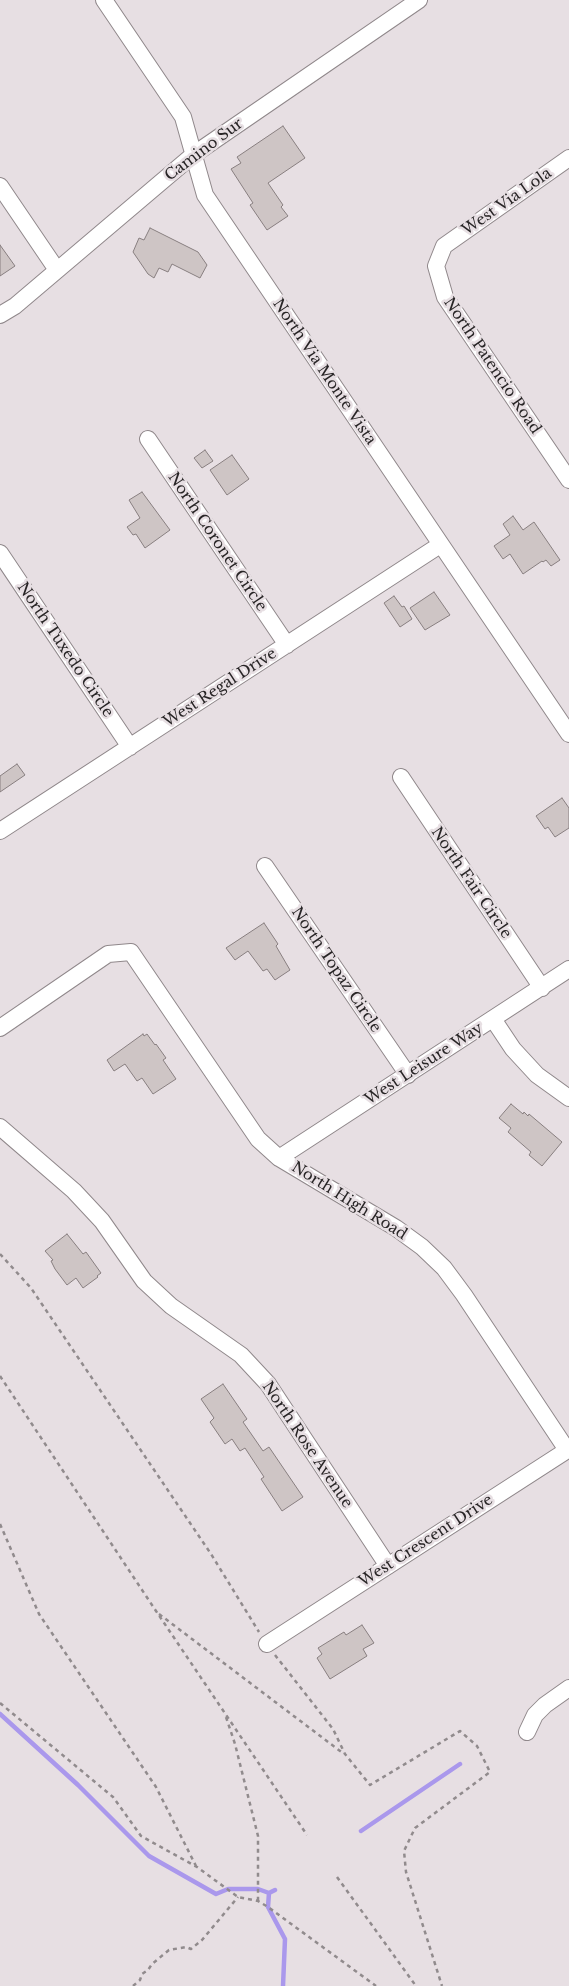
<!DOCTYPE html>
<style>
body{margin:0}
canvas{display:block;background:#e7dfe3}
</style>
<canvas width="569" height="1986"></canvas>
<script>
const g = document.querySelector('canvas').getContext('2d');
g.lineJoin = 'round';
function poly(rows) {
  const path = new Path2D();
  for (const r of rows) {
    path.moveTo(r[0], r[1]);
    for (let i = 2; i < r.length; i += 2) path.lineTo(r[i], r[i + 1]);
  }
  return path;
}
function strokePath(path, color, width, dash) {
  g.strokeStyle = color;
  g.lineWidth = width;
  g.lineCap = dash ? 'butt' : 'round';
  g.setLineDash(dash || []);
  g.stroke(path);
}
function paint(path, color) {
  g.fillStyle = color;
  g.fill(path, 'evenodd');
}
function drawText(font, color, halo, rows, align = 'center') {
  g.font = font + ' "Libre Baskerville",serif';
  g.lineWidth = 5;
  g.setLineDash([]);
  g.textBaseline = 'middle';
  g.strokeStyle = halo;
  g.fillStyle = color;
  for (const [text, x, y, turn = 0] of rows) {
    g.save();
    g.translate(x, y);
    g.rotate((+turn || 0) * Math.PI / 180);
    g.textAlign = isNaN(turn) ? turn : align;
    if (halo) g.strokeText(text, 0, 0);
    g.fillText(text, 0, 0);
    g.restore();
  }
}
strokePath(poly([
 [0,1714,78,1785,149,1856,216,1894,228,1889,258,1889,269,1893,275,1890],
 [361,1831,460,1764],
 [269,1893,268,1907,285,1939,283,1986]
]), '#aa98ec', 4.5);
const building = poly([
 [283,126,305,158,268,183,283,205,281,207,288,216,267,230,250,205,253,203,231,169,241,163,237,157,283,126],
 [150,228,198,252,207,265,200,278,172,264,168,272,159,268,154,278,148,274,133,252,139,238,144,240,150,228],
 [0,245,15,266,0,276,0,245],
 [205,450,213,461,202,468,194,458,205,450],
 [232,455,249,479,227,495,210,470,232,455],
 [142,492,170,530,145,548,136,534,133,535,127,527,140,518,129,500,142,492],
 [513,516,523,530,534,522,560,560,551,566,546,560,543,562,542,561,523,574,510,554,503,559,494,546,510,535,503,524,513,516],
 [434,592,450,615,425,630,410,608,434,592],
 [394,596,402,607,404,606,412,619,400,627,384,603,394,596],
 [17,764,25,775,0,792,0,776,17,764],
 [562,798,569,808,569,828,555,837,548,827,545,829,536,816,562,798],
 [264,923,278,944,276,946,290,970,275,980,267,969,263,971,248,951,235,960,226,948,264,923],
 [143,1034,144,1036,147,1034,155,1045,156,1044,166,1058,163,1060,176,1079,153,1094,142,1078,137,1081,125,1064,114,1071,107,1060,143,1034],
 [511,1104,523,1114,524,1112,528,1116,529,1114,562,1142,542,1166,529,1155,531,1152,508,1132,511,1128,499,1118,511,1104],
 [67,1234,83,1254,86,1252,101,1273,97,1276,98,1277,83,1288,76,1278,67,1285,55,1269,51,1261,53,1260,45,1251,67,1234],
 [223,1384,247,1419,243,1422,263,1451,269,1447,303,1497,282,1511,261,1479,264,1477,245,1448,240,1451,232,1439,225,1444,210,1422,214,1418,201,1399,223,1384],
 [362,1625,374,1643,363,1649,367,1656,330,1679,317,1658,322,1654,318,1648,344,1632,346,1635,362,1625]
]);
paint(building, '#cec5c5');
strokePath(building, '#887f80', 1);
const minor = poly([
 [104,0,183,117,205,195,569,734],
 [569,158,444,246,436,266,445,297,569,480],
 [0,186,57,270],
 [0,315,15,306,193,155,419,0],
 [148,439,287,645],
 [0,553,130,747],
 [401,777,542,988],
 [0,831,440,545],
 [265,866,408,1075],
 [493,1019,513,1049,537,1075,569,1098],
 [0,1028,108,954,131,952,258,1139,279,1158,396,1228,422,1247,444,1268,464,1295,567,1450],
 [0,1127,74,1191,102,1221,144,1281,171,1306,241,1355,268,1384,388,1566],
 [279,1158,569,969],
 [267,1644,569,1449],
 [527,1732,535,1715,545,1705,569,1688]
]);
strokePath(minor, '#90888b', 18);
strokePath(poly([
 [0,1254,31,1288,211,1554,259,1632],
 [0,1376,156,1611,307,1835],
 [0,1524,39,1614,156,1787,196,1866],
 [159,1614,344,1754],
 [275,1655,333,1729,345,1754,370,1785,460,1731,477,1746,490,1772,415,1828,404,1851,406,1872,442,1986],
 [0,1703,113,1797,141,1836,197,1867,238,1897,258,1901,268,1907,376,1986],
 [226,1717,235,1744,258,1836,258,1901],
 [337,1877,416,1986],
 [133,1986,140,1980,142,1974,148,1970,152,1964,169,1950,186,1947,191,1949,202,1940,238,1897]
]), '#918b8d', 2.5, [4, 4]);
strokePath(minor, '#fff', 16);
drawText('15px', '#282526', '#e7dfe3', [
 ["Camino Sur",204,150,-37],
 ["West Via Lola",507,202,-35],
 ["North Patencio Road",492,366,56],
 ["North Via Monte Vista",324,372,56],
 ["North Coronet Circle",217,542,56],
 ["North Tuxedo Circle",65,650,56],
 ["West Regal Drive",220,688,-33],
 ["North Fair Circle",471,883,56],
 ["North Topaz Circle",336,970,56],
 ["West Leisure Way",424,1064,-33],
 ["North High Road",349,1201,32],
 ["North Rose Avenue",307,1445,56],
 ["West Crescent Drive",426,1541,-33]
]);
</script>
